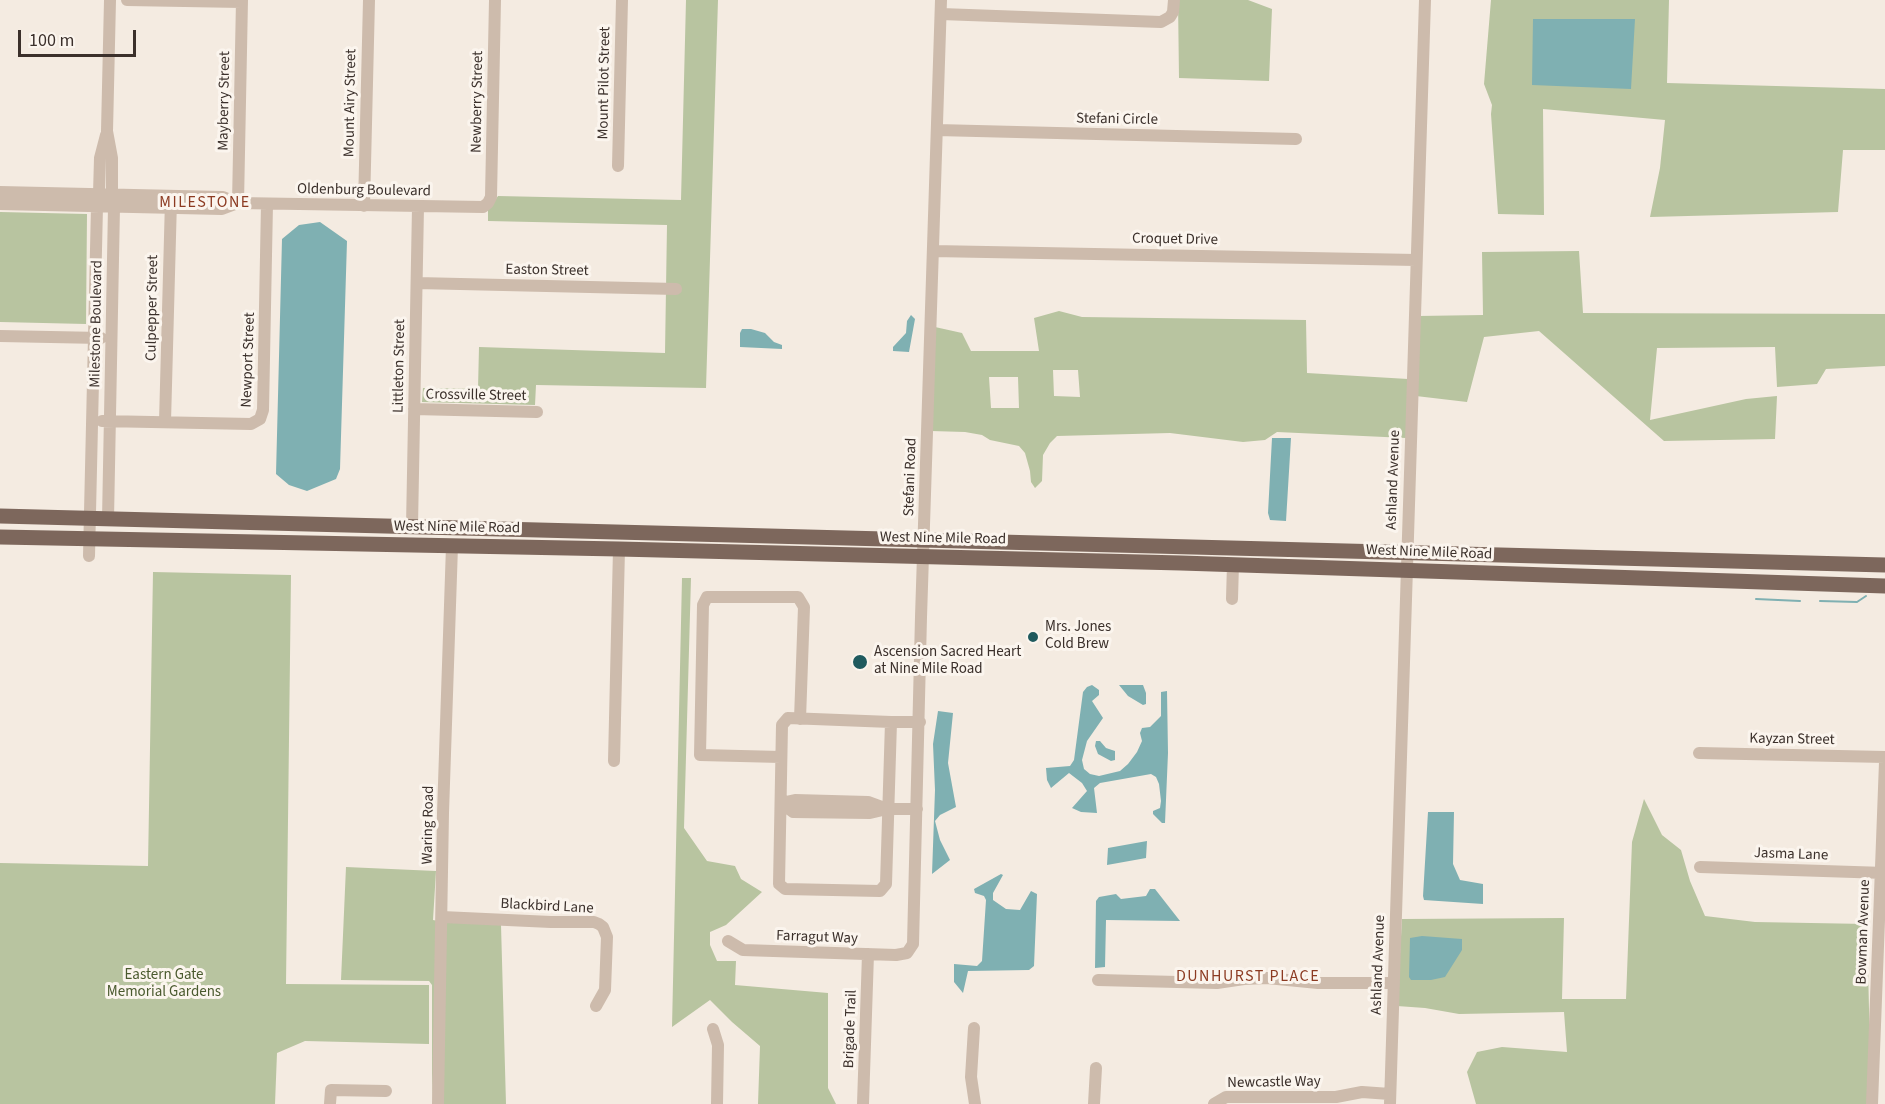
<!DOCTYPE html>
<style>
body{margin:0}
#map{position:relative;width:1885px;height:1104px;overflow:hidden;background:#f4ebe1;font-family:"Source Sans 3",sans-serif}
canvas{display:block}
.scale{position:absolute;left:18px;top:30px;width:118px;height:27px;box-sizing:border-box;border:3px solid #3b302b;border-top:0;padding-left:8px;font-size:18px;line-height:21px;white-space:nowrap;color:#3b302b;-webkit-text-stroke:4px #fbf5ee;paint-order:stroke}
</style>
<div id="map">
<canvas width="1885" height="1104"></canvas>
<div class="scale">100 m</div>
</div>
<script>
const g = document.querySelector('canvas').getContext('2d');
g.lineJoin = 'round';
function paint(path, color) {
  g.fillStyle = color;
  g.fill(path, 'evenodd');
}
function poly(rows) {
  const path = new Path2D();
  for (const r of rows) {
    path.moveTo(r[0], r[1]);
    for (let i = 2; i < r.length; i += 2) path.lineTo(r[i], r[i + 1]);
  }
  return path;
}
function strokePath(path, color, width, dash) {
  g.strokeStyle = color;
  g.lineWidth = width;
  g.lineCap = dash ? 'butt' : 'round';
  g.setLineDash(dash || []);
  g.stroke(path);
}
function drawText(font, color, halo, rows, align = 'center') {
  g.font = font + ' "Source Sans 3",sans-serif';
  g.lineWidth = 6;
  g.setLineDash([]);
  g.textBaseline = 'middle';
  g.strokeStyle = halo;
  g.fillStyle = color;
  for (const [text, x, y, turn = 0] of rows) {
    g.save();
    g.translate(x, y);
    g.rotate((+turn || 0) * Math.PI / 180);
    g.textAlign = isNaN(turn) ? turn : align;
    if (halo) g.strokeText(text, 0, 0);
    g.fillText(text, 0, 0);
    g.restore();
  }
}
paint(poly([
 [686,0,718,0,706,388,536,385,535,405,422,402,423,388,478,389,479,347,665,353,667,225,488,221,488,210,498,196,681,200],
 [1178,0,1248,0,1272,9,1269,81,1179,78],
 [1491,0,1669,0,1667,83,1885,89,1885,150,1843,150,1838,212,1650,217,1660,168,1665,120,1543,109,1544,215,1498,214,1491,114,1492,105,1484,84],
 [0,212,87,214,86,324,0,322],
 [1579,251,1583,313,1885,314,1885,366,1826,369,1817,384,1777,387,1775,347,1657,348,1650,420,1746,399,1777,396,1775,439,1664,441,1539,331,1484,337,1467,402,1416,396,1418,316,1483,315,1482,252],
 [1059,311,1082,317,1306,320,1307,373,1408,379,1406,438,1277,432,1265,440,1243,442,1170,433,1057,436,1050,443,1043,455,1042,481,1035,488,1031,482,1030,471,1025,453,1019,446,990,440,982,435,965,432,931,431,935,327,962,333,971,351,1039,351,1034,318],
 [1053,370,1078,370,1080,397,1054,396],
 [989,377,1018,377,1019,408,991,408],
 [153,572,291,575,286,984,429,985,429,1044,305,1041,277,1053,275,1104,0,1104,0,863,148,866],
 [682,578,691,578,684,828,707,861,735,866,741,879,762,892,726,925,710,932,710,945,717,961,736,961,735,985,828,993,828,1088,836,1104,758,1104,760,1046,732,1022,710,1000,672,1027],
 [1644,799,1662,835,1681,850,1690,881,1705,916,1755,922,1867,924,1870,1052,1868,1104,1476,1104,1467,1072,1477,1052,1502,1047,1567,1052,1564,1012,1459,1014,1425,1008,1397,1006,1402,919,1564,918,1562,999,1626,999,1632,842],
 [346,867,436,871,433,920,438,921,432,1104,432,985,429,981,341,980],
 [446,922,501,925,506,1104,442,1104]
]), '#b8c4a0');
paint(poly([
 [1533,19,1635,19,1631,89,1532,85],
 [320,222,347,241,340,469,336,479,307,491,289,485,276,474,282,239,299,225],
 [911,315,915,319,909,352,893,351,893,347,906,333,907,321],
 [742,329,751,329,765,333,774,342,782,345,782,349,740,347,740,333],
 [1272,438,1291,438,1286,521,1270,520,1268,513],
 [1092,685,1099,690,1099,695,1092,701,1103,718,1087,741,1082,760,1084,769,1090,774,1099,776,1120,771,1128,764,1137,752,1142,741,1140,733,1142,728,1150,727,1161,716,1161,692,1167,691,1168,753,1165,823,1162,823,1153,814,1153,811,1160,808,1161,801,1159,784,1156,777,1151,774,1100,783,1094,788,1097,813,1081,812,1072,808,1087,791,1082,783,1069,773,1051,788,1047,780,1046,768,1070,766,1074,760,1083,692,1087,687],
 [1119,685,1143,685,1146,693,1146,704,1143,705,1128,696],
 [938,711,953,713,948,763,956,807,940,815,935,821,940,840,950,860,932,874,935,790,933,744],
 [1096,741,1100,741,1106,748,1115,751,1115,760,1111,761,1098,754,1095,746],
 [1428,812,1454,812,1453,864,1460,880,1483,884,1483,904,1424,900,1423,896],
 [1147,841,1146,858,1107,865,1108,848],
 [1001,874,1003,875,993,893,993,900,1006,909,1020,910,1031,891,1037,894,1034,966,1029,970,968,971,963,993,954,982,954,964,977,966,982,961,986,900,984,896,975,893,974,889],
 [1150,889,1155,889,1180,921,1106,920,1105,967,1095,968,1096,901,1099,897,1116,894,1121,899,1146,896],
 [1422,936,1462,939,1462,950,1445,977,1431,980,1411,980,1409,977,1410,938]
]), '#7fb0b2');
strokePath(poly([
 [1756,599,1800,601],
 [1820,601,1857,602,1866,596]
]), '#7fb0b2', 2);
strokePath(poly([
 [127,0,242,2],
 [941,14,1161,22,1170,17,1173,12,1174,0],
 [937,130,1296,139],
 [618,166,622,0],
 [0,192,223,197,238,203],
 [238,203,242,0],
 [0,204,222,209,238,203,483,207,488,203,491,197,495,0],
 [364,206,369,0],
 [933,251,1416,260],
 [417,283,676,289],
 [0,336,101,338],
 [414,409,537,412],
 [102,421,251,424,260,419,263,410,267,204],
 [165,422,171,200],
 [108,519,114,207,112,194,112,158,107,131,110,0],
 [412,526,418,207],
 [89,556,97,206,99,194,100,158,106,135],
 [1232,599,1233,564],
 [788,718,891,722,886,884,880,891,785,889,779,884,782,725,788,718],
 [891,722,920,722],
 [1699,753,1885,757],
 [781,757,700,755,703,605,707,597,798,597,804,607,800,719],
 [614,761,619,549],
 [887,809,868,802,795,800,781,803,793,812,870,813,887,809,917,809],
 [1700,867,1885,873],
 [442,917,551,922,594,922,599,924,603,927,607,937,605,990,596,1006],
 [728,941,743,950,896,955,907,953,913,944,921,617,941,0],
 [1098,980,1217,983,1244,979,1267,978,1318,983,1394,983],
 [974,1028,971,1077,975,1104],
 [713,1029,718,1045,717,1104],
 [330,1104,331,1090,386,1091],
 [438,1104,443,813,452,546],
 [863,1104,868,954],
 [1094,1104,1096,1068],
 [1214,1104,1226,1097,1336,1097,1362,1092,1390,1094],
 [1390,1104,1425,0],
 [1872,1104,1885,762]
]), '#cdbbac', 12);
strokePath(poly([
 [0,516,1885,565],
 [0,537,619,549,1181,563,1885,586]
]), '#7d675c', 15);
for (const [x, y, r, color] of [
 [1033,637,6,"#1f5a5e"],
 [860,662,8,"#1f5a5e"]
]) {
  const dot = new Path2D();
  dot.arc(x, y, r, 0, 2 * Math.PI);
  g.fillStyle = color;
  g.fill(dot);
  strokePath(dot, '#fbf5ee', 2);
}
drawText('15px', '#3b302b', '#fbf5ee', [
 ["Mount Pilot Street",605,83,-89],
 ["Mayberry Street",225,101,-89],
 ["Newberry Street",478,102,-89],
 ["Mount Airy Street",351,103,-89],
 ["Stefani Circle",1117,120,1],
 ["Oldenburg Boulevard",364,191,1],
 ["Croquet Drive",1175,240,1],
 ["Easton Street",547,271,1],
 ["Culpepper Street",153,308,-89],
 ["Milestone Boulevard",97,324,-89],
 ["Newport Street",249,360,-88],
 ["Littleton Street",400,366,-89],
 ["Crossville Street",476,396,1],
 ["Stefani Road",911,477,-88],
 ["Ashland Avenue",1394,480,-88],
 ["West Nine Mile Road",457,528,1],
 ["West Nine Mile Road",943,539,1],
 ["West Nine Mile Road",1429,553,2],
 ["Kayzan Street",1792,740,1],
 ["Waring Road",429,825,-89],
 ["Jasma Lane",1791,855,2],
 ["Blackbird Lane",547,907,3],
 ["Bowman Avenue",1864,932,-88],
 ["Farragut Way",817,938,2],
 ["Ashland Avenue",1379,965,-88],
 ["Brigade Trail",851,1029,-88],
 ["Newcastle Way",1274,1083,-1]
]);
drawText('15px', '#3b302b', '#fbf5ee', [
 ["Mrs. Jones",1045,628],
 ["Cold Brew",1045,645],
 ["Ascension Sacred Heart",874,653],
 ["at Nine Mile Road",874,670]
], 'left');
drawText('15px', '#4a5a2e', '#fbf5ee', [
 ["Eastern Gate",164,976],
 ["Memorial Gardens",164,993]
]);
g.letterSpacing = '1.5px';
drawText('16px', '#8c3b22', '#fbf5ee', [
 ["MILESTONE",205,203],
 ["DUNHURST PLACE",1248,977]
]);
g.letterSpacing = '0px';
</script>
